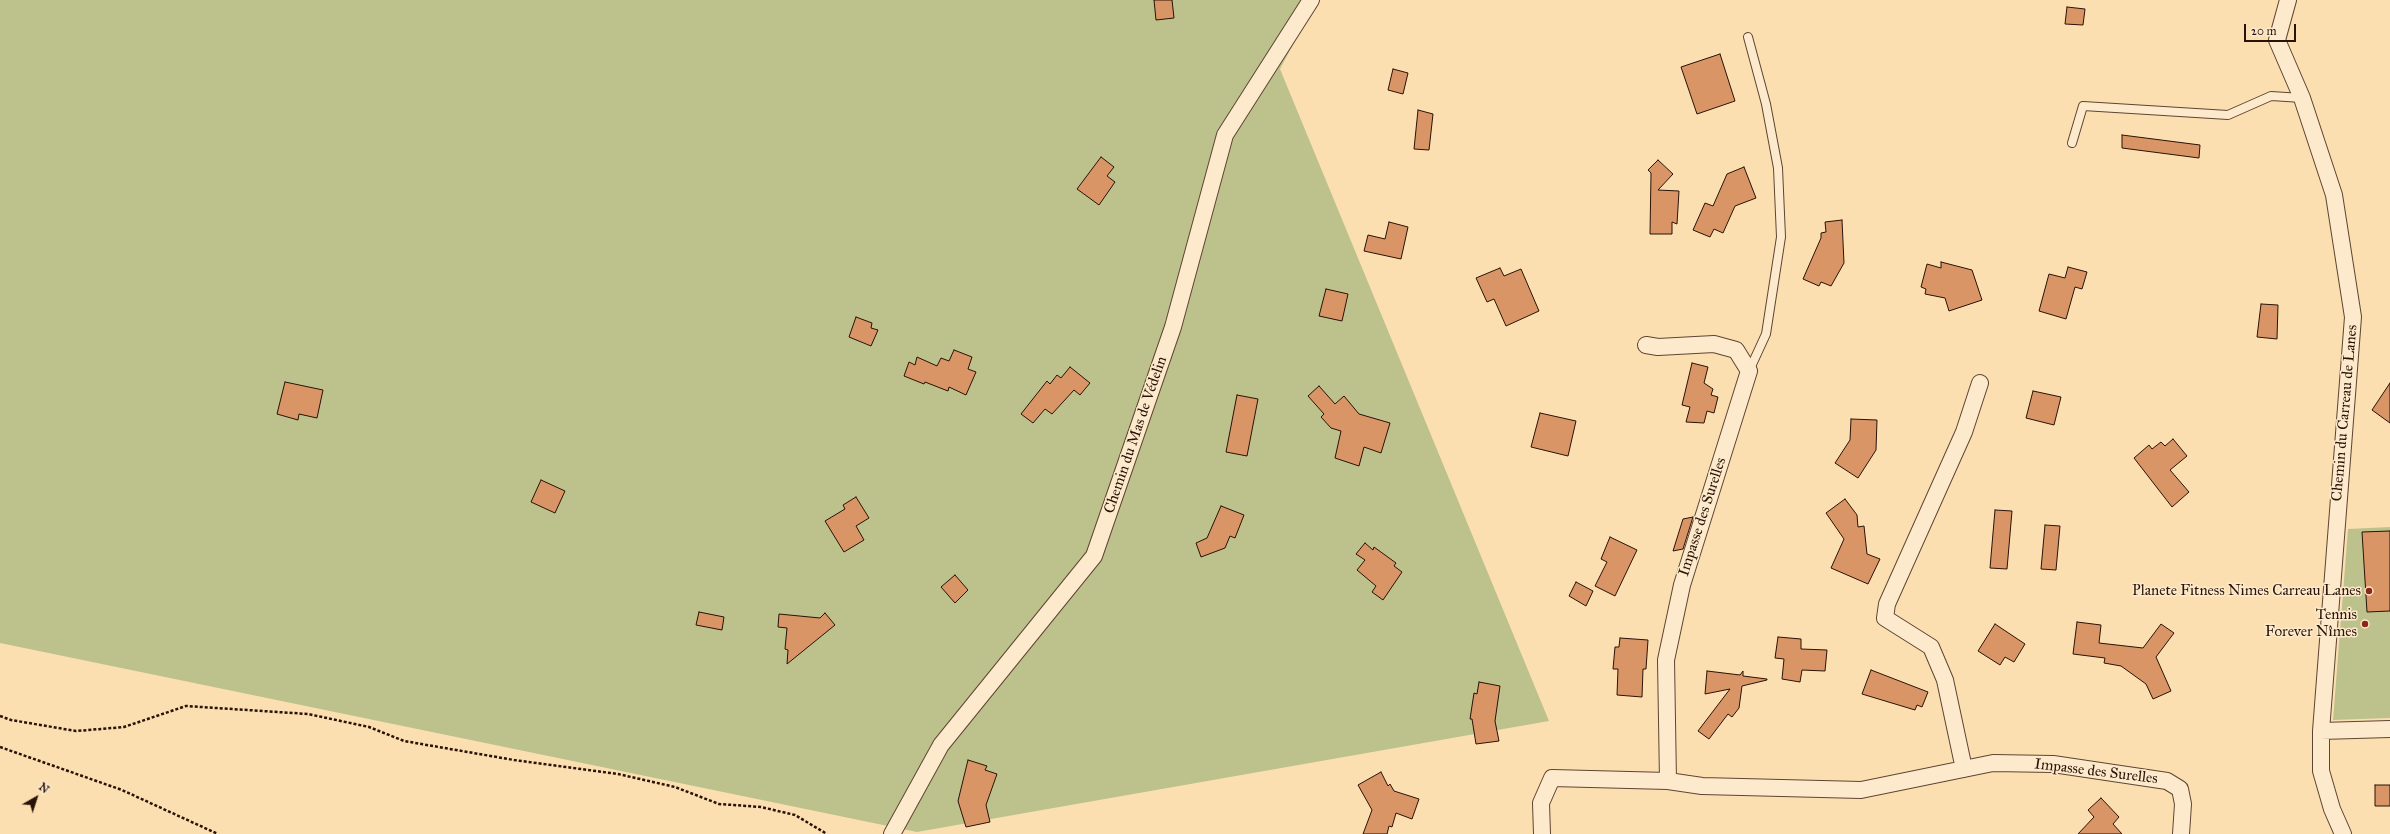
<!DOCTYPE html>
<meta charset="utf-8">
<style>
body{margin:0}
#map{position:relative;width:2390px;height:834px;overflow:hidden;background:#fcdfb1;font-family:"IM FELL Great Primer",serif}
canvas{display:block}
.north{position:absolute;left:16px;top:778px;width:40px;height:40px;-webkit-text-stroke:3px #fdeacc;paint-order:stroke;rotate:39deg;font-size:11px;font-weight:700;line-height:16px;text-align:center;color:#291207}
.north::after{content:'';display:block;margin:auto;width:14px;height:18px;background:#291207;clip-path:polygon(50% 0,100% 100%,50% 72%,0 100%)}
.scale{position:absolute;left:2244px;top:24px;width:52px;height:18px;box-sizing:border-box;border:2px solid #291207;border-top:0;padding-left:5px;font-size:12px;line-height:14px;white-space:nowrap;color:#291207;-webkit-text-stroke:3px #fdeacc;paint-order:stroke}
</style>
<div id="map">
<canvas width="2390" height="834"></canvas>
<div class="north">N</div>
<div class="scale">20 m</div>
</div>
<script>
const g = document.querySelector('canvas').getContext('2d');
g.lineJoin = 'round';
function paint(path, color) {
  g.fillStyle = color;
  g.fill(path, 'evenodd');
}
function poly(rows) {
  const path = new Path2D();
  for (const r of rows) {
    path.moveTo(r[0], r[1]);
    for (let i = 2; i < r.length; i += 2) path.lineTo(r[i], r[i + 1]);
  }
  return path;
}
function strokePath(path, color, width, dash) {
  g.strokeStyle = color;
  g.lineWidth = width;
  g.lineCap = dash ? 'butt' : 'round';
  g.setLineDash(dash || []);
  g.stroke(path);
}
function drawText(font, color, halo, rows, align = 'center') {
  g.font = font + ' "IM FELL Great Primer",serif';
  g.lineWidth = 3;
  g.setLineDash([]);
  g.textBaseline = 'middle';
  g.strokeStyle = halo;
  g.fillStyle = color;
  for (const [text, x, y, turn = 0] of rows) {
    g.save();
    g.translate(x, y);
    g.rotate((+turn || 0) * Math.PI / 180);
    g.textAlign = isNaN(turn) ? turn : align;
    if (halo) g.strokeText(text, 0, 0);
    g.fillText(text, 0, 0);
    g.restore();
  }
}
paint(poly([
 [0,0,1317,0,1280,69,1549,721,917,832,0,643],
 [2390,527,2390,718,2333,720,2348,529]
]), '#bdc28d');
const building = poly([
 [1154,0,1172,0,1174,18,1156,20,1154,0],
 [2067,7,2085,9,2083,25,2065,24,2067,7],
 [1720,54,1735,101,1697,114,1681,67,1720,54],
 [1393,69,1408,73,1403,94,1388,90,1393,69],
 [1418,110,1433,114,1429,150,1414,149,1418,110],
 [2122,135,2200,145,2199,158,2122,148,2122,135],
 [1101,157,1114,167,1107,176,1115,182,1099,205,1077,189,1101,157],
 [1658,160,1673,174,1658,190,1679,191,1677,224,1672,222,1672,234,1650,234,1651,173,1648,170,1658,160],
 [1744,167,1756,198,1735,206,1723,233,1714,229,1710,237,1693,230,1705,203,1713,206,1727,174,1744,167],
 [1842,220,1844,263,1831,286,1821,282,1819,286,1803,279,1821,238,1821,233,1826,232,1825,222,1842,220],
 [1389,222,1408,227,1401,259,1364,251,1368,235,1385,239,1389,222],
 [1941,262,1972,270,1982,300,1949,311,1945,298,1925,294,1926,289,1921,287,1927,264,1941,268,1941,262],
 [2068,267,2087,272,2082,289,2075,287,2066,319,2039,311,2049,274,2065,278,2068,267],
 [1500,268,1504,276,1521,269,1539,311,1506,326,1494,299,1487,302,1476,278,1500,268],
 [1326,289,1348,294,1342,321,1319,316,1326,289],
 [2261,304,2278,305,2277,339,2257,337,2261,304],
 [856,317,872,323,871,328,878,330,871,346,849,337,856,317],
 [954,350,972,357,968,369,976,372,966,395,949,387,948,391,925,382,924,384,904,376,909,362,915,365,917,357,937,366,941,358,949,361,954,350],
 [1692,363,1708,367,1704,383,1713,389,1711,395,1718,397,1714,413,1707,411,1704,423,1686,422,1690,407,1682,405,1692,363],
 [1070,367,1090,383,1080,395,1074,390,1052,414,1045,409,1033,423,1021,414,1047,381,1050,384,1057,375,1061,378,1070,367],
 [285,382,323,390,317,418,299,414,298,420,277,414,285,382],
 [2390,383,2390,423,2372,410,2390,383],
 [1319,386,1335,404,1344,396,1359,414,1390,423,1381,453,1364,447,1359,466,1335,458,1341,431,1331,428,1321,417,1324,414,1308,396,1319,386],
 [2033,391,2061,397,2054,425,2026,418,2033,391],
 [1237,395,1258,399,1247,456,1226,452,1237,395],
 [1540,413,1576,421,1568,456,1531,447,1540,413],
 [1851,419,1877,420,1876,450,1858,478,1835,463,1850,440,1851,419],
 [2173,439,2187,456,2170,470,2189,492,2172,507,2134,458,2149,445,2152,449,2161,442,2165,446,2173,439],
 [541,480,565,491,555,513,531,502,541,480],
 [856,497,869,518,856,526,864,540,844,552,825,521,845,509,843,505,856,497],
 [1845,499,1857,515,1858,527,1864,526,1867,554,1880,559,1868,584,1831,568,1844,539,1826,513,1845,499],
 [1221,506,1244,515,1235,538,1230,536,1225,548,1201,557,1196,543,1207,538,1221,506],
 [1995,510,2012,511,2007,569,1990,568,1995,510],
 [1693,517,1683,549,1673,551,1683,519,1693,517],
 [2045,525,2060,526,2056,570,2041,569,2045,525],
 [2390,531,2390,611,2367,612,2362,532,2390,531],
 [1610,537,1637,550,1615,596,1595,586,1607,562,1601,559,1610,537],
 [1365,543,1373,550,1374,547,1396,563,1394,566,1402,572,1383,600,1372,592,1376,586,1357,570,1365,560,1356,554,1365,543],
 [955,575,968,590,955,603,941,587,955,575],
 [1576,582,1593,591,1586,606,1569,596,1576,582],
 [699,612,724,617,722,630,696,625,699,612],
 [825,613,835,625,787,664,788,650,785,649,787,628,778,627,779,614,820,618,825,613],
 [2077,622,2101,625,2099,643,2143,648,2161,624,2174,633,2156,657,2171,691,2153,699,2146,684,2121,666,2104,663,2105,658,2073,654,2077,622],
 [1995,624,2025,644,2014,662,2005,657,2000,665,1978,651,1995,624],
 [1778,637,1801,639,1801,649,1827,650,1825,671,1802,670,1800,682,1782,679,1784,659,1775,658,1778,637],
 [1620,638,1648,640,1646,669,1643,669,1642,697,1617,695,1618,669,1613,669,1615,647,1619,647,1620,638],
 [1871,670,1928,692,1922,707,1917,705,1915,710,1862,694,1871,670],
 [1707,671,1740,675,1743,671,1743,676,1767,679,1767,680,1742,686,1739,708,1732,717,1728,714,1709,739,1698,731,1730,689,1705,694,1707,671],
 [1479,682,1500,686,1495,721,1499,741,1476,744,1472,719,1470,719,1474,693,1477,694,1479,682],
 [968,760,987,766,985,770,997,774,986,805,990,822,966,827,958,801,968,760],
 [1381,772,1388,786,1390,784,1394,791,1419,799,1412,819,1396,813,1392,827,1389,826,1387,834,1363,834,1372,810,1358,785,1381,772],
 [2375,785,2390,785,2390,806,2375,806,2375,785],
 [2101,798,2119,817,2113,824,2122,834,2078,834,2094,817,2088,810,2101,798]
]);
paint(building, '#d99566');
strokePath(building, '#291207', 1);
const lane = poly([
 [1748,37,1766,104,1778,168,1781,237,1766,334,1749,371],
 [2072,143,2083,106,2228,115,2271,96,2302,98]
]);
const street = poly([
 [2288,0,2277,40,2302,98,2334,195,2353,317,2321,731,2321,771,2332,809,2343,834],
 [1646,345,1658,347,1714,344,1736,350,1749,371,1682,585,1666,660,1668,781],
 [2321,731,2390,729],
 [1964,769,1945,680,1931,647,1885,618,1887,604,1964,432,1980,383],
 [892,834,941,745,1094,556,1173,327,1225,135,1311,0],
 [1542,834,1541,803,1552,778,1668,781,1702,786,1861,790,1993,763,2053,764,2167,781,2180,789,2183,804,2181,834]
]);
strokePath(lane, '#5e4532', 10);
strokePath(street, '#5e4532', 18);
strokePath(poly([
 [0,716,11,720,76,731,124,727,186,706,308,714,369,727,404,741,514,760,618,774,675,787,719,804,761,807,795,815,827,834],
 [0,747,122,790,218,834]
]), '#291207', 2.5, [3, 2]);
strokePath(lane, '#fdeacc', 8);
strokePath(street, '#fdeacc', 16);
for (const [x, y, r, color] of [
 [2369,591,4,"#8f2418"],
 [2365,624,4,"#8f2418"]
]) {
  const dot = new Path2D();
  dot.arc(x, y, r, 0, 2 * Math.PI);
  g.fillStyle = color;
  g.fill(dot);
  strokePath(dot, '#fdeacc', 1.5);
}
drawText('15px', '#291207', '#fdeacc', [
 ["Chemin du Carreau de Lanes",2345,413,-85],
 ["Chemin du Mas de Védelin",1136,435,-71],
 ["Impasse des Surelles",1703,517,-72],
 ["Impasse des Surelles",2096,772,7]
]);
drawText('15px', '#291207', '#fdeacc', [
 ["Planete Fitness Nimes Carreau Lanes",2361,591],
 ["Tennis",2357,615],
 ["Forever Nîmes",2357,632]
], 'right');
</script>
